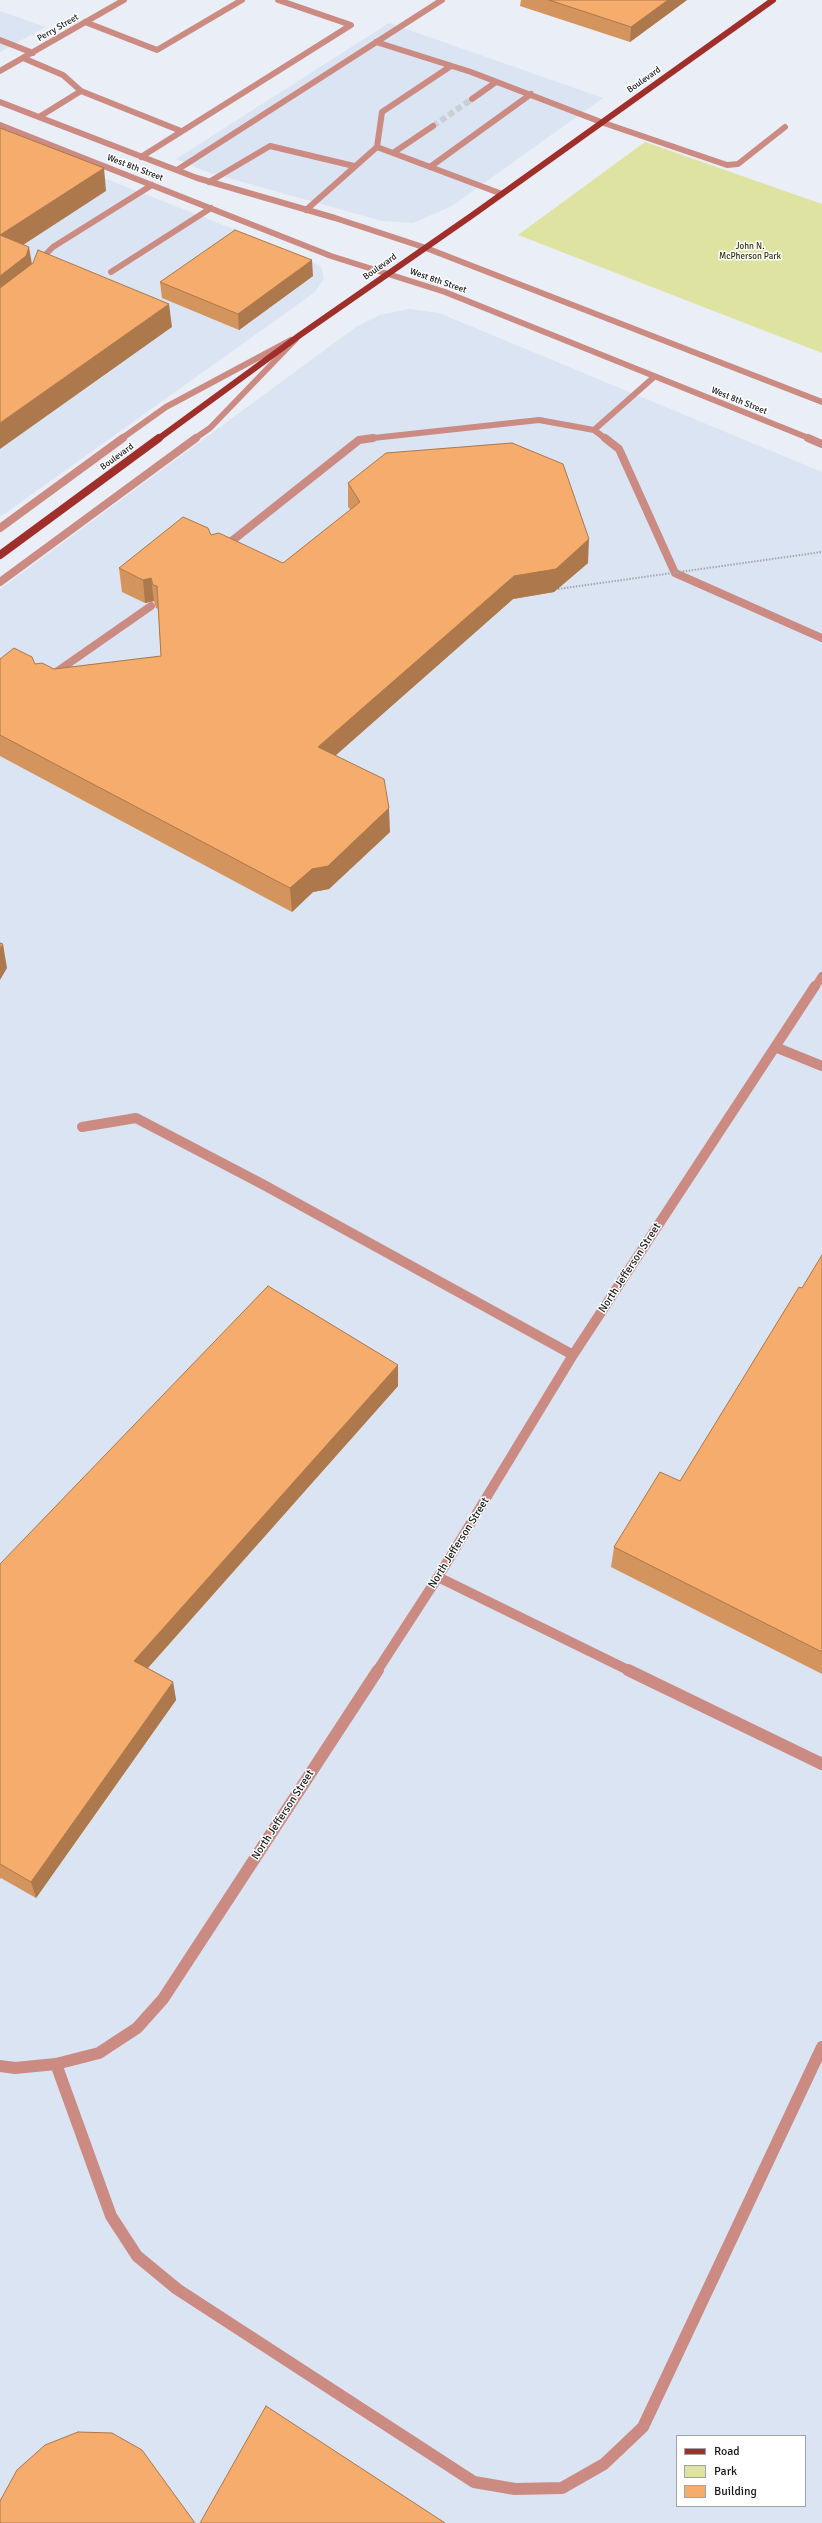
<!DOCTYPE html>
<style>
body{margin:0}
#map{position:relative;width:822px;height:2523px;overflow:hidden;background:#eaeef6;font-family:Signika,sans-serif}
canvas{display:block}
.legend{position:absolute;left:676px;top:2435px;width:130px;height:72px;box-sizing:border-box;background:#fff;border:1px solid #a1a2a3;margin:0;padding:5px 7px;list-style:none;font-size:12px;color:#151719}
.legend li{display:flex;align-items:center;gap:8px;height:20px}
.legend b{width:20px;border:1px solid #a1a2a3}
</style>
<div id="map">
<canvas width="822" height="2523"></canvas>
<ul class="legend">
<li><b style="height:5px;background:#a02e2a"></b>Road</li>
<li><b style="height:11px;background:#dfe3a2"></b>Park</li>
<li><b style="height:11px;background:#f5ac6c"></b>Building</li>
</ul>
</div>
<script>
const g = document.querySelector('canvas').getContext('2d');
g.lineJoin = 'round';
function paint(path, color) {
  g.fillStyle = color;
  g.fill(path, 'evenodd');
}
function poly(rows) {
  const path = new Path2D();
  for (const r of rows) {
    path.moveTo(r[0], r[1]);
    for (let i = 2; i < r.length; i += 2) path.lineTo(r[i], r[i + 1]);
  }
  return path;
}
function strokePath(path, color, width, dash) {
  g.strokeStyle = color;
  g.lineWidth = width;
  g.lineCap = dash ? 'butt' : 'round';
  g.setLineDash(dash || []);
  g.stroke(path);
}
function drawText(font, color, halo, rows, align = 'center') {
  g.font = font + ' Signika,sans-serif';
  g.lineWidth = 3;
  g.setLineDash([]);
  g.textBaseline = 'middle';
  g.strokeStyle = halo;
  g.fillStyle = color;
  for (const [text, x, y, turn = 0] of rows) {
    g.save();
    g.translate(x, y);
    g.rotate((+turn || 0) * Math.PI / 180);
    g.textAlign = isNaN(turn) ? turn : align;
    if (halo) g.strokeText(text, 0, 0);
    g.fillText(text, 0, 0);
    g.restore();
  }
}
paint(poly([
 [0,11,45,27,0,52],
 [389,23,603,98,452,206,413,223,382,221,207,172,176,159],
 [0,137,307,258,321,267,324,278,315,292,0,517],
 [409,309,439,313,822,472,822,2523,0,2523,0,589,356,327,380,315],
 [677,2436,805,2436,805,2506,677,2506]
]), '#dbe4f2');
paint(poly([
 [645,142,822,204,822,353,518,235]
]), '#dfe3a2');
strokePath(poly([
 [433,126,472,99]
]), '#caced5', 6, [6, 3.5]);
strokePath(poly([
 [85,22,157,50,242,0],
 [0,40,33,53],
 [376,42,471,72,601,122,727,165,738,164,785,127],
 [23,58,63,75,81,91],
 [0,71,124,0],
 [472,99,496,82],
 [0,102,197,178,335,218,426,248,822,402],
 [39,117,81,91,181,131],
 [0,125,331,256,445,292,811,439],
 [377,147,382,112,451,66],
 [393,153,433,126],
 [141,157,351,25,278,0],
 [430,167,531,94],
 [177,170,442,0],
 [209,182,270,146,354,166],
 [306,210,377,147,502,194],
 [39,265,42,258,53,247,152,185],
 [111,272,211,208],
 [121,439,166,407,291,340],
 [194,439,210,428,296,339],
 [364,439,539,420,594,430],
 [606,439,594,430,654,377]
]), '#cb8b83', 6);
strokePath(poly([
 [605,438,619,449,675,573,822,638],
 [808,438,822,444],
 [0,528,123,438],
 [223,548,359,440,373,438],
 [0,582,196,438],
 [52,675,151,606],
 [815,987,822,976]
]), '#cb8b83', 8);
strokePath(poly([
 [775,1047,822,1066],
 [82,1127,136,1118,264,1185,573,1355],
 [438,1577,630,1671],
 [377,1671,438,1577,573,1355,815,986]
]), '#cb8b83', 10);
strokePath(poly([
 [628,1670,822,1764],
 [56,2064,111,2216,137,2256,177,2289,474,2482,515,2489,562,2488,604,2464,643,2427,822,2047],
 [0,2066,15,2068,56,2064,99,2053,137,2028,163,1999,378,1670]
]), '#cb8b83', 12);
strokePath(poly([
 [158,439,300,335,474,214,773,0]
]), '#a02e2a', 6);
strokePath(poly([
 [0,555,159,438]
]), '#a02e2a', 8);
strokePath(poly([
 [558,589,822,552]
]), '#a4a7ad', 2, [1.5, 1.5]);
paint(poly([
 [521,0,687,0,630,42,520,6],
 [313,276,239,330,162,298,160,282],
 [348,483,588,563,554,592,513,599,336,755,390,832,329,889,313,892,292,912,0,756,0,659,35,664,54,669,161,656,158,609,156,608,154,601,145,603,122,592,119,568,211,535,283,563,351,510,348,507],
 [822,1255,822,1674,611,1567,614,1547,680,1481,802,1288],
 [398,1365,398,1386,148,1668,173,1682,176,1700,36,1898,1,1878,0,1879,0,1564]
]), '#d3945d');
paint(poly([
 [668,0,687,0,630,42,631,27],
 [104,168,106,191,3,258,0,235],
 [29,247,33,270,0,303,0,276],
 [312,260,313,276,239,330,238,314],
 [169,304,172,327,0,449,0,423],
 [589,539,588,563,554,592,513,599,319,770,318,747,514,576],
 [151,578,154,601,145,603,143,580],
 [389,808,390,832,329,889,313,892,292,912,290,888,312,869],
 [3,944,7,968,0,980,0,949],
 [398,1365,398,1386,138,1679,134,1661],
 [173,1682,176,1700,36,1898,31,1882]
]), '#ac784c');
const building = poly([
 [549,0,668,0,631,27,549,0],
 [0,128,104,168,0,235,0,128],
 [235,230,312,260,238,314,160,282,235,230],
 [0,235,29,247,26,256,0,276,0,235],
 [38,250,169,304,0,423,0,288,33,263,38,250],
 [512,443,563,464,589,539,556,569,514,576,318,747,384,779,389,808,328,866,312,869,290,888,0,735,0,659,14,648,32,657,35,664,42,663,54,669,161,656,157,586,153,585,151,578,143,580,119,568,183,517,208,528,211,535,219,533,283,563,360,502,348,483,386,453,512,443],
 [0,943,3,944,0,949,0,943],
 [822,1255,822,1652,614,1547,660,1472,680,1481,799,1287,802,1288,822,1255],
 [268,1286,398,1365,134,1661,173,1682,31,1882,0,1864,0,1564,268,1286],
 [266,2406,445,2523,200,2523,266,2406],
 [78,2432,112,2433,142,2450,195,2523,0,2523,0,2501,17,2470,45,2445,78,2432]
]);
paint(building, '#f5ac6c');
strokePath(building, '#ac784c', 1);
drawText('9px', '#151719', '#fff', [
 ["Perry Street",58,28,-30],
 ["Boulevard",644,80,-35],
 ["West 8th Street",135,168,21],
 ["Boulevard",380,267,-35],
 ["West 8th Street",438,281,19],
 ["West 8th Street",739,401,22],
 ["Boulevard",117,457,-36]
]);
drawText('9px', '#32330a', '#fff', [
 ["John N.",750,247],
 ["McPherson Park",750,257]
]);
drawText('11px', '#151719', '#fff', [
 ["North Jefferson Street",630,1268,-57],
 ["North Jefferson Street",459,1543,-58],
 ["North Jefferson Street",283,1815,-57]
]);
</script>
